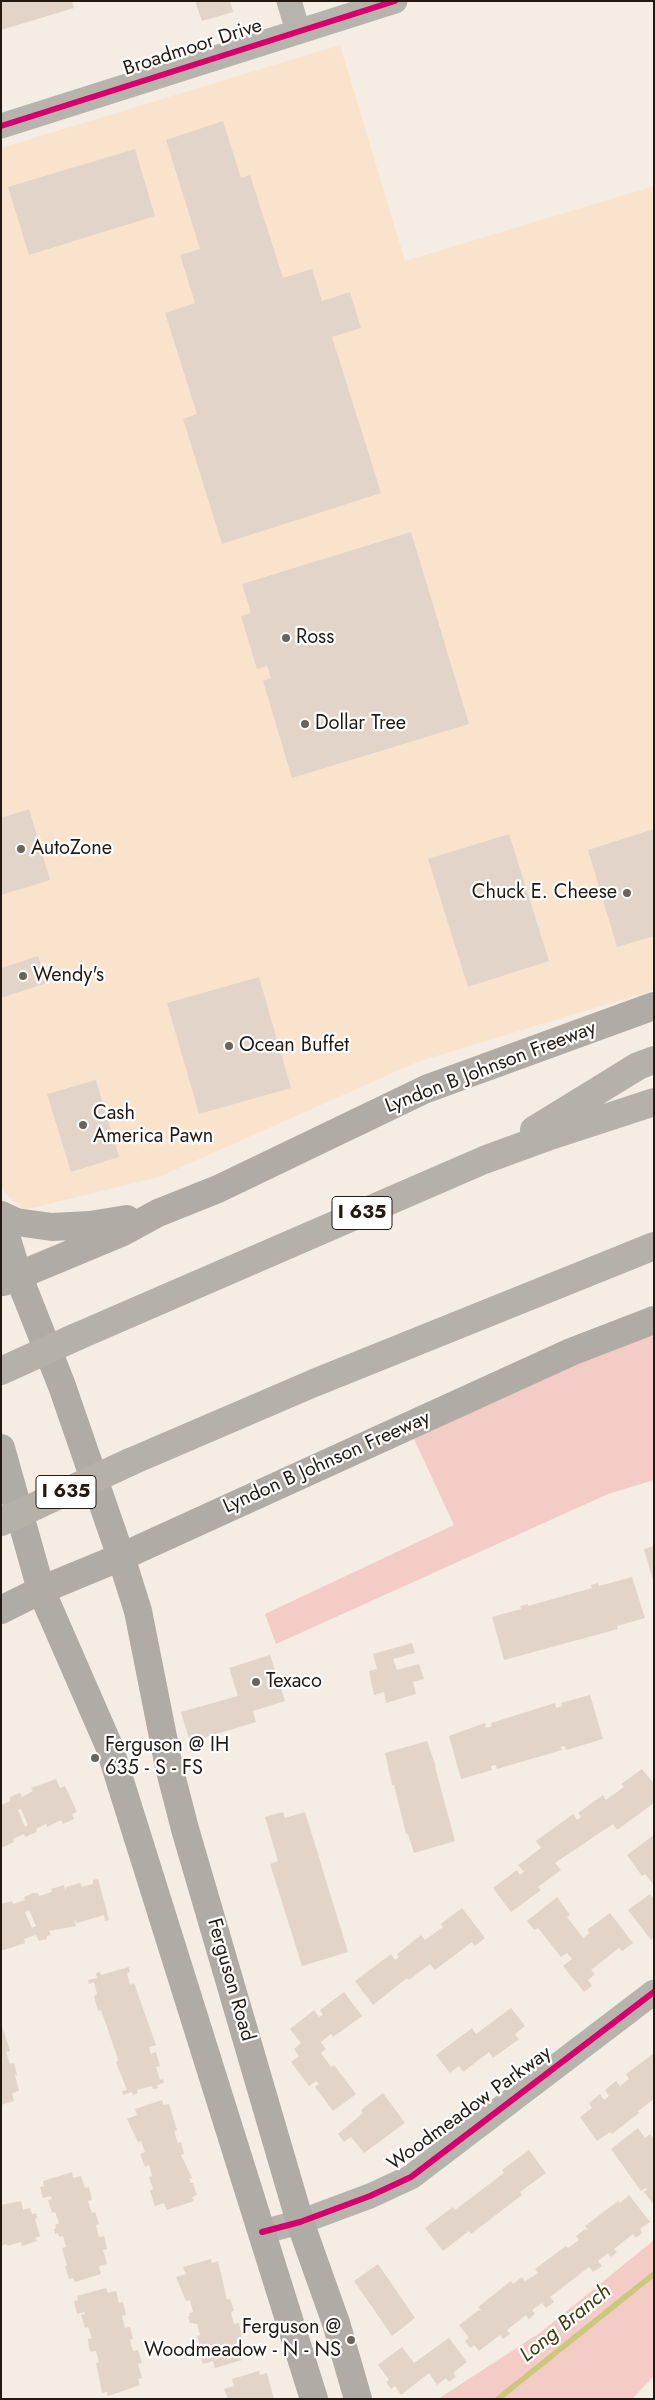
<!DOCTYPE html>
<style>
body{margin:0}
#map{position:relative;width:655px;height:2400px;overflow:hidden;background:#f5ece3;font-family:Jost,sans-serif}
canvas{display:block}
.frame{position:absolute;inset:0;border:2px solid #241910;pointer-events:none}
</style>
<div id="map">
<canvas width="655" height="2400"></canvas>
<div class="frame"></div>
</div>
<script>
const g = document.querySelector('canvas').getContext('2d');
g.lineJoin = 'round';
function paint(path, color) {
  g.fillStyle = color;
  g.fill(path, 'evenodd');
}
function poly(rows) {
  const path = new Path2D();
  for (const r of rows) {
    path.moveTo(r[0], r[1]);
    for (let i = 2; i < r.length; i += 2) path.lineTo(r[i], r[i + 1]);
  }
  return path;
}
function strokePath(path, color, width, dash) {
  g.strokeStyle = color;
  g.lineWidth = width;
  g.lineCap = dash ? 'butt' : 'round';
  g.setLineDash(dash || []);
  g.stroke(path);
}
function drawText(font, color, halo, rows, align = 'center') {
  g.font = font + ' Jost,sans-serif';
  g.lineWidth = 4.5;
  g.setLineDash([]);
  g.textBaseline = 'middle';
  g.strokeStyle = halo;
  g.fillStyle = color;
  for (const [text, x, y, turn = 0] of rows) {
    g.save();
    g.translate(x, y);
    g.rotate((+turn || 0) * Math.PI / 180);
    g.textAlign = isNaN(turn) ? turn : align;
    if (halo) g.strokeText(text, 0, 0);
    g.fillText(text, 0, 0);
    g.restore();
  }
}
paint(poly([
 [340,45,405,261,654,186,654,990,417,1062,159,1177,24,1210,4,1192,1,1183,1,148]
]), '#fae3cc');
paint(poly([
 [654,1321,654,1480,608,1494,276,1644,265,1614,454,1525,414,1439],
 [654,2240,654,2376,632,2399,438,2399,541,2332]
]), '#f4ccc7');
strokePath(poly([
 [498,2399,654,2274]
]), '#cbc87b', 5.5);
paint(poly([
 [1,1,72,1,74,8,1,30],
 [195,1,230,1,233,12,202,21],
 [223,121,241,178,250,175,283,278,312,269,322,301,350,292,361,328,332,337,381,493,222,544,183,419,197,414,165,313,195,303,180,255,200,249,166,140],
 [135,149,155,216,29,255,8,187],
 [411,532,469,724,292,778,263,681,271,678,267,666,257,669,241,616,251,613,242,584],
 [29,809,50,880,1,895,1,818],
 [654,829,654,936,617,947,588,850],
 [509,834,549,961,468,987,428,859],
 [38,956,47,983,1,998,1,968],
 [259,977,291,1088,199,1114,167,1003],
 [96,1080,119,1157,71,1172,47,1094],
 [654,1546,654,1580,653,1580,644,1549],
 [632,1577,645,1618,617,1626,618,1629,504,1660,492,1617,521,1609,520,1606,528,1604,528,1606,592,1588,591,1585,598,1583,599,1586],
 [412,1643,415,1653,393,1659,397,1670,419,1664,424,1679,413,1682,416,1694,386,1703,384,1692,374,1695,369,1671,377,1669,373,1654],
 [270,1655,285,1701,253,1711,256,1722,190,1742,181,1712,238,1696,229,1668],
 [590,1695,603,1739,566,1750,565,1746,561,1747,562,1750,497,1769,496,1765,491,1766,492,1770,461,1779,449,1736,485,1723,486,1728,492,1726,491,1723,555,1703,556,1708,562,1706,561,1703],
 [427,1741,436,1767,435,1767,455,1841,414,1853,408,1834,406,1834,394,1785,392,1785,385,1753],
 [642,1769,654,1784,654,1803,617,1830,613,1824,555,1863,561,1870,538,1887,541,1890,511,1912,493,1888,517,1870,520,1875,524,1872,518,1865,541,1848,536,1841,573,1814,577,1820,581,1817,578,1813,603,1795,606,1800,624,1787,621,1784],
 [56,1779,60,1788,65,1786,77,1812,72,1814,74,1819,63,1824,61,1820,47,1827,46,1824,36,1829,37,1832,25,1837,24,1834,13,1839,14,1842,1,1848,1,1805,10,1801,10,1797,17,1794,20,1793,22,1797,33,1791,31,1788],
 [21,1809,28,1825,25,1827,18,1810],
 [283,1812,285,1818,305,1812,348,1952,302,1966,270,1864,278,1861,265,1817],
 [654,1835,654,1885,645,1874,642,1876,627,1855],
 [98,1879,109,1920,105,1921,104,1915,77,1923,74,1919,76,1926,49,1931,51,1935,47,1936,47,1939,39,1941,36,1935,24,1939,25,1943,1,1951,1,1904,12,1901,13,1904,25,1900,24,1897,33,1893,38,1893,39,1896,52,1892,51,1889,64,1885,66,1891,66,1887,80,1883,82,1887,93,1884,93,1880],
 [29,1910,36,1926,32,1928,25,1912],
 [650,1894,652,1897,654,1896,654,1937,651,1940,628,1910],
 [557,1897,570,1915,567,1917,583,1938,590,1933,587,1930,610,1913,633,1943,622,1951,619,1948,591,1970,595,1974,588,1980,592,1986,584,1992,563,1966,572,1959,567,1953,561,1957,538,1928,534,1930,527,1921],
 [462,1908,485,1938,475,1946,472,1942,435,1970,430,1964,409,1980,407,1978,373,2005,355,1981,391,1954,395,1960,399,1957,397,1954,421,1935,425,1940,443,1927,441,1924],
 [129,1967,130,1972,127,1973,130,1985,134,1983,156,2045,149,2047,151,2054,156,2052,160,2066,156,2067,160,2080,163,2079,164,2083,157,2085,158,2088,153,2089,152,2086,137,2090,138,2093,133,2095,132,2092,123,2095,122,2091,127,2090,116,2062,118,2061,117,2056,101,2010,98,2011,94,1996,97,1994,94,1982,89,1984,88,1980,97,1978,96,1973,100,1972,101,1975],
 [344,1992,362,2016,333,2037,331,2034,321,2042,326,2049,321,2053,331,2067,334,2065,356,2094,333,2111,315,2087,319,2084,316,2081,309,2086,291,2062,299,2056,294,2049,301,2043,290,2029,314,2010,319,2017,323,2015,320,2010],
 [511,2008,525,2026,515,2034,519,2039,493,2058,489,2052,463,2072,459,2066,450,2073,436,2055,472,2028,476,2034],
 [1,2023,10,2051,6,2052,10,2064,14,2063,17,2075,15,2075,19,2091,12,2093,14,2101,1,2105],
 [654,2053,654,2099,638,2111,639,2113,612,2134,610,2132,597,2141,580,2117,592,2108,589,2103,600,2094,604,2100,609,2096,605,2090,616,2081,620,2086,629,2079,626,2074],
 [383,2093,405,2123,364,2153,351,2137,344,2142,338,2134,363,2113,361,2110],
 [162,2100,163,2105,169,2104,177,2130,174,2131,178,2143,181,2142,184,2154,181,2155,192,2178,189,2179,191,2183,193,2183,197,2195,192,2197,194,2201,167,2210,164,2203,155,2206,150,2191,153,2189,149,2177,152,2176,149,2165,145,2167,140,2154,145,2152,141,2141,138,2142,127,2119,137,2115,135,2109],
 [638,2128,645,2138,650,2134,654,2139,654,2205,644,2192,647,2189,646,2188,641,2191,611,2149],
 [529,2150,546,2173,520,2192,522,2195,471,2234,469,2231,443,2251,425,2228,453,2207,455,2210,504,2173,502,2170],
 [72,2172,73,2178,81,2176,85,2188,89,2187,92,2200,88,2201,92,2213,95,2212,99,2224,96,2225,99,2237,104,2236,107,2249,103,2250,107,2264,99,2266,101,2274,75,2282,73,2278,69,2279,65,2266,67,2266,62,2248,66,2247,63,2236,59,2237,58,2233,55,2234,54,2229,56,2228,55,2225,59,2223,55,2212,52,2213,48,2200,52,2199,51,2196,43,2198,40,2187,44,2186,43,2181],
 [629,2195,650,2222,640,2229,642,2233,636,2238,633,2234,614,2249,617,2252,611,2257,608,2253,598,2261,602,2266,593,2272,589,2267,550,2297,554,2302,546,2308,542,2303,532,2310,535,2314,529,2319,526,2315,507,2330,510,2334,503,2339,500,2335,479,2351,474,2345,470,2348,465,2341,469,2338,459,2325,479,2310,482,2311,478,2307,511,2281,513,2284,522,2277,525,2281,537,2274,538,2273,535,2269,566,2246,568,2248,579,2240,576,2236,585,2229,588,2230,585,2226,618,2201,620,2203],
 [21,2201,23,2210,30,2208,32,2214,36,2213,37,2218,35,2219,40,2236,35,2238,37,2241,22,2246,21,2242,7,2246,7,2244,1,2246,1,2205],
 [211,2259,212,2263,218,2261,227,2300,230,2299,234,2310,231,2313,234,2324,239,2323,245,2354,240,2355,242,2360,215,2368,213,2361,203,2364,199,2350,201,2349,197,2336,200,2335,197,2324,190,2323,188,2317,190,2316,189,2313,193,2312,190,2300,186,2301,176,2277,186,2274,183,2267],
 [378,2264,415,2318,392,2336,354,2281],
 [106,2288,108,2293,116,2291,119,2303,123,2302,126,2315,122,2316,125,2328,130,2327,133,2339,130,2340,133,2351,138,2350,142,2363,138,2364,142,2378,138,2379,140,2385,108,2396,107,2392,102,2393,96,2363,99,2362,96,2351,91,2352,89,2349,88,2339,92,2338,88,2327,85,2328,81,2315,85,2314,84,2312,77,2314,74,2301,78,2300,77,2296],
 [449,2338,467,2362,453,2373,456,2377,449,2382,446,2378,437,2385,429,2373,401,2395,395,2386,391,2389,386,2382,389,2380,378,2365,402,2347,414,2363],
 [259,2371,260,2375,267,2373,274,2399,228,2399,224,2389,234,2386,232,2379]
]), '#e3d4ca');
strokePath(poly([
 [289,1,298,31],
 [1,126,395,1],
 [262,2232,300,2222,370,2196,411,2177,654,1992]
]), '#b7b4ae', 25);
strokePath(poly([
 [1,1215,16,1222,52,1227,90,1225,127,1219],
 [1,1220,18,1275,62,1386,121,1557,138,1611,169,1767,185,1829,300,2222,336,2323,358,2399],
 [3,1282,123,1232,158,1213,218,1189,426,1089,654,1006],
 [1,1448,41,1590,109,1746,314,2399],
 [1,1610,41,1590,121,1557,571,1352,654,1320]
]), '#b0aba4', 28);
strokePath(poly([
 [534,1130,638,1066,654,1060],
 [76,1337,484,1160,547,1137,654,1102],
 [130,1462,314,1383,654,1246]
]), '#b5b0a8', 28);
strokePath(poly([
 [1,1371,76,1337],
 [1,1522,130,1462]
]), '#b5b0a8', 28);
strokePath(poly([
 [1,126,395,1],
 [262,2232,300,2222,370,2196,411,2177,654,1992]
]), '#d6006c', 6);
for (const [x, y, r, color] of [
 [286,638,5,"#6d635a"],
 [305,724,5,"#6d635a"],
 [21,849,5,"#6d635a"],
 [627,893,5,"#6d635a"],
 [23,976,5,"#6d635a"],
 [229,1046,5,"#6d635a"],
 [83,1125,5,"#6d635a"],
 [256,1682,5,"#6d635a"],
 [95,1758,5,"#6d635a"],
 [351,2340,5,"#6d635a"]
]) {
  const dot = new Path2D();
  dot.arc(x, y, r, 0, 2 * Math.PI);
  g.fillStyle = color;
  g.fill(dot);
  strokePath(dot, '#fff', 2);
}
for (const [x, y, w] of [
 [362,1213,60],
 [66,1492,60]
]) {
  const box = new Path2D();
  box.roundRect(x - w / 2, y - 16.5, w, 33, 4);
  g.fillStyle = '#fff';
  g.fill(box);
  strokePath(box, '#241910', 1);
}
drawText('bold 19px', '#241910', null, [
 ["I 635",362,1213],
 ["I 635",66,1492]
]);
drawText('20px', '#241910', '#fff', [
 ["Broadmoor Drive",193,48,-18],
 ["Lyndon B Johnson Freeway",491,1068,-21],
 ["Lyndon B Johnson Freeway",327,1463,-24],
 ["Ferguson Road",230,1980,74],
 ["Woodmeadow Parkway",470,2109,-36]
]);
drawText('20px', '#241910', '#fff', [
 ["Ross",296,638],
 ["Dollar Tree",315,724],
 ["AutoZone",31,849],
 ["Chuck E. Cheese",617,893,"right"],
 ["Wendy's",33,976],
 ["Ocean Buffet",239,1046],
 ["Cash",93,1114],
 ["America Pawn",93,1137],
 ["Texaco",266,1682],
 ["Ferguson @ IH",105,1746],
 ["635 - S - FS",105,1769],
 ["Ferguson @",341,2328,"right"],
 ["Woodmeadow - N - NS",341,2351,"right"]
], 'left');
drawText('italic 21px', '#3e3d10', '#fff', [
 ["Long Branch",566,2324,-39]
]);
</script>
